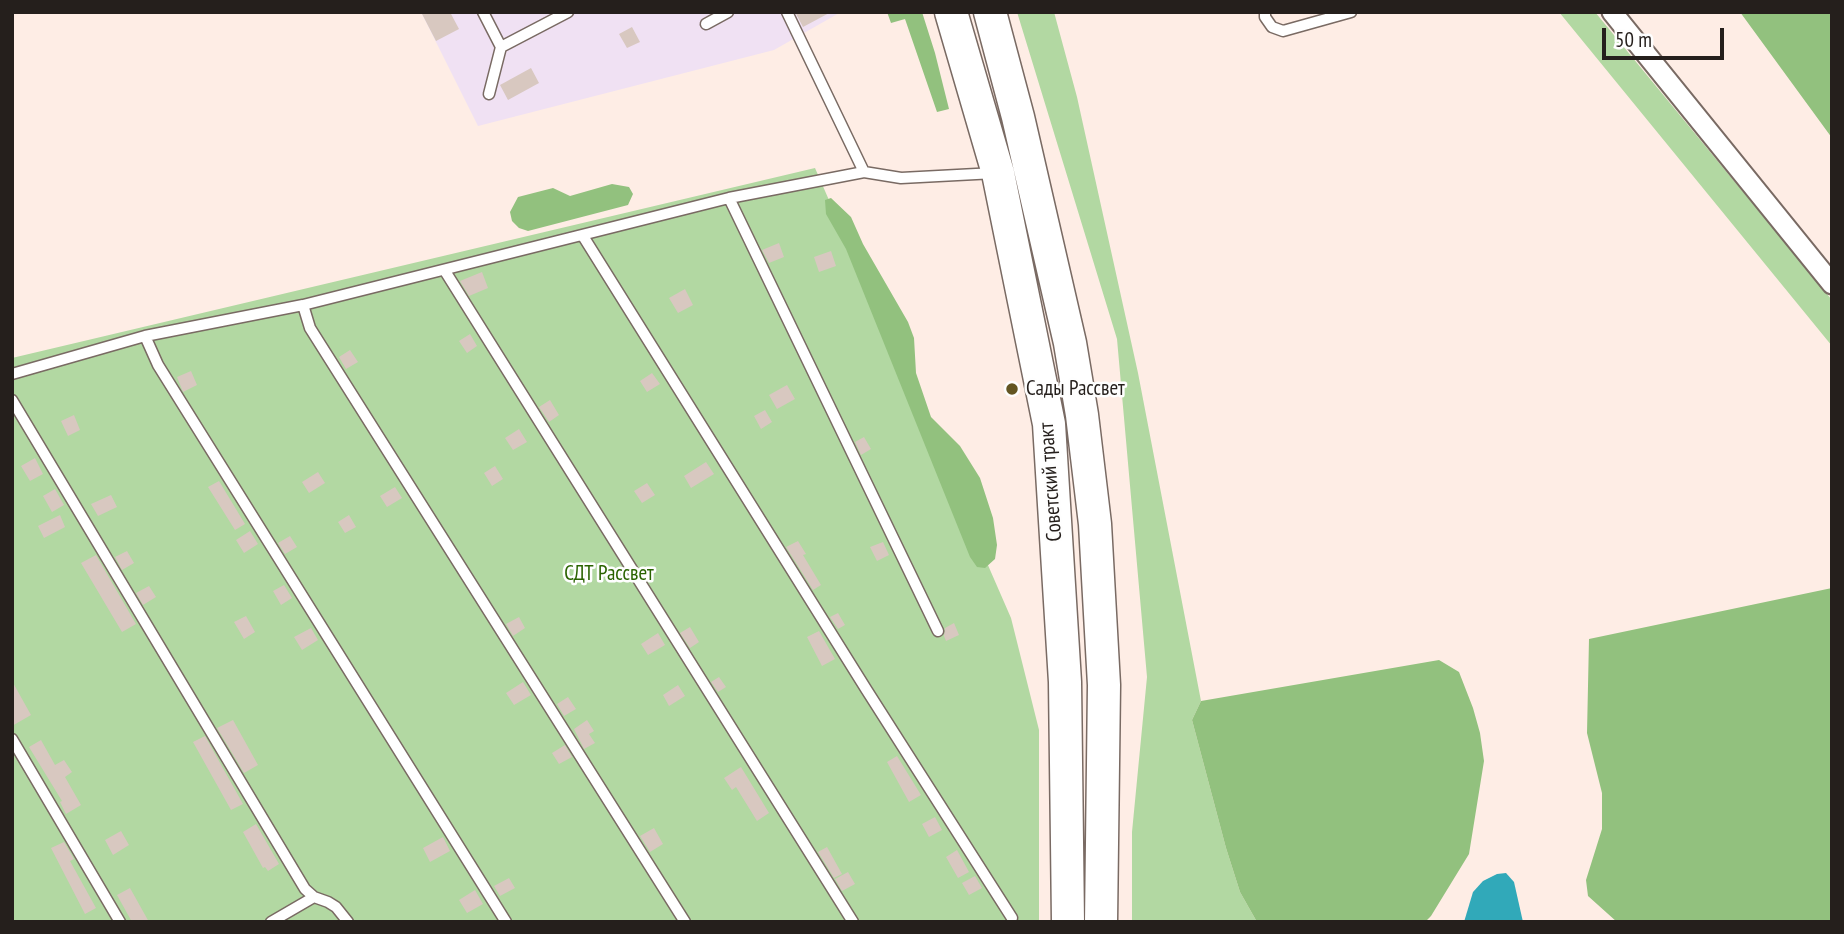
<!DOCTYPE html>
<meta charset="utf-8">
<style>
body{margin:0}
#map{position:relative;width:1844px;height:934px;overflow:hidden;background:#feede5;font-family:"PT Sans Narrow",sans-serif}
canvas{display:block}
.frame{position:absolute;inset:0;border:14px solid #251f1c;pointer-events:none}
.scale{position:absolute;left:1602px;top:28px;width:122px;height:32px;box-sizing:border-box;border:4px solid #251f1c;border-top:0;padding-left:9px;font-size:21px;line-height:24px;white-space:nowrap;color:#251f1c;-webkit-text-stroke:5px #fefefe;paint-order:stroke}
</style>
<div id="map">
<canvas width="1844" height="934"></canvas>
<div class="frame"></div>
<div class="scale">50 m</div>
</div>
<script>
const g = document.querySelector('canvas').getContext('2d');
g.lineJoin = 'round';
function paint(path, color) {
  g.fillStyle = color;
  g.fill(path, 'evenodd');
}
function poly(rows) {
  const path = new Path2D();
  for (const r of rows) {
    path.moveTo(r[0], r[1]);
    for (let i = 2; i < r.length; i += 2) path.lineTo(r[i], r[i + 1]);
  }
  return path;
}
function strokePath(path, color, width, dash) {
  g.strokeStyle = color;
  g.lineWidth = width;
  g.lineCap = dash ? 'butt' : 'round';
  g.setLineDash(dash || []);
  g.stroke(path);
}
function drawText(font, color, halo, rows, align = 'center') {
  g.font = font + ' "PT Sans Narrow",sans-serif';
  g.lineWidth = 5;
  g.setLineDash([]);
  g.textBaseline = 'middle';
  g.strokeStyle = halo;
  g.fillStyle = color;
  for (const [text, x, y, turn = 0] of rows) {
    g.save();
    g.translate(x, y);
    g.rotate((+turn || 0) * Math.PI / 180);
    g.textAlign = isNaN(turn) ? turn : align;
    if (halo) g.strokeText(text, 0, 0);
    g.fillText(text, 0, 0);
    g.restore();
  }
}
paint(poly([
 [421,12,841,12,774,50,478,126]
]), '#f0e1f3');
paint(poly([
 [1017,12,1054,12,1077,97,1138,373,1201,701,1192,720,1226,848,1240,892,1257,922,1132,922,1132,832,1147,677,1117,339],
 [1559,12,1595,12,1832,300,1832,346],
 [815,168,1011,618,1039,730,1039,922,12,922,12,358]
]), '#b2d8a2');
paint(poly([
 [887,12,922,12,935,53,949,109,937,112,905,19,891,23],
 [1740,12,1832,12,1832,138],
 [612,184,629,187,633,194,628,205,528,231,519,228,512,221,510,212,518,197,553,188,570,196],
 [831,198,851,217,863,244,908,322,914,338,916,373,931,417,960,446,980,478,993,518,997,545,995,559,985,568,977,567,970,557,846,249,826,214,825,200],
 [1832,588,1832,922,1617,922,1588,896,1586,880,1602,829,1602,793,1587,733,1589,639],
 [1439,660,1459,672,1473,708,1480,733,1484,761,1469,854,1431,916,1425,922,1257,922,1240,892,1226,848,1192,720,1201,701]
]), '#92c17e');
paint(poly([
 [1506,873,1514,882,1523,922,1464,922,1473,892,1483,881,1497,874]
]), '#31a9b9');
paint(poly([
 [421,12,450,12,459,29,436,41],
 [795,12,831,12,803,27],
 [632,27,640,42,627,48,619,34],
 [531,68,539,83,508,100,500,85],
 [779,243,784,257,769,263,762,250],
 [831,251,836,266,819,272,814,257],
 [482,272,488,288,469,296,460,281],
 [685,289,693,305,678,313,669,298],
 [470,334,477,346,467,353,459,341],
 [350,350,358,362,346,369,339,357],
 [191,371,197,385,183,392,177,377],
 [652,373,660,384,647,392,640,381],
 [787,385,795,399,777,409,769,395],
 [550,400,559,415,549,422,539,407],
 [765,410,772,422,761,429,754,416],
 [74,415,80,430,68,436,61,421],
 [519,429,527,442,513,450,505,438],
 [864,437,871,449,861,455,855,442],
 [35,458,43,474,30,481,21,466],
 [706,462,714,474,691,488,684,476],
 [495,466,503,479,492,486,484,473],
 [318,472,325,483,309,493,302,482],
 [219,481,245,524,235,530,208,487],
 [647,483,655,495,642,503,634,491],
 [395,487,402,498,387,507,380,496],
 [55,489,64,505,52,512,43,496],
 [111,495,117,507,98,516,91,504],
 [60,515,65,527,44,538,38,526],
 [349,515,356,527,345,533,338,522],
 [250,531,258,544,244,553,236,540],
 [290,536,297,547,285,554,278,543],
 [798,541,806,554,803,555,821,585,813,590,786,547],
 [883,542,889,555,877,561,870,547],
 [127,551,134,563,122,570,115,557],
 [96,555,136,624,122,632,81,563],
 [284,585,292,598,281,605,273,591],
 [149,586,156,597,143,605,136,593],
 [838,613,845,625,838,629,830,617],
 [246,616,255,632,244,639,234,622],
 [519,617,525,628,513,636,506,624],
 [954,623,959,635,946,641,944,636,945,628],
 [690,627,699,642,690,648,680,633],
 [311,628,318,640,302,650,294,637],
 [819,631,835,659,822,666,807,637],
 [658,633,665,645,648,655,641,644],
 [719,677,726,687,718,692,711,682],
 [12,681,31,715,12,726],
 [523,682,531,695,514,705,506,693],
 [678,685,685,696,669,706,663,695],
 [568,697,576,709,564,716,557,704],
 [233,720,258,765,244,773,217,728],
 [587,720,594,731,589,734,595,743,584,749,574,729],
 [205,736,243,804,231,810,193,742],
 [41,740,55,765,64,760,72,772,65,777,81,805,66,814,60,802,62,801,29,747],
 [565,745,572,757,559,764,552,753],
 [897,756,921,795,909,802,887,762],
 [741,767,769,813,757,821,736,787,732,790,724,778],
 [935,817,942,830,929,837,922,824],
 [256,824,279,864,268,871,265,867,263,868,243,832],
 [654,828,663,844,650,852,640,836],
 [121,831,129,845,113,855,105,840],
 [443,837,450,851,430,862,423,848],
 [64,842,74,859,70,861,96,908,85,914,51,848],
 [827,847,842,874,834,878,818,852],
 [957,850,969,872,958,878,946,857],
 [848,872,855,884,842,891,835,879],
 [975,876,982,888,969,895,962,883],
 [509,878,515,888,500,896,494,886],
 [130,888,149,922,132,922,117,895],
 [475,890,483,904,467,913,459,900]
]), '#d8c8c0');
const service = poly([
 [483,12,501,47,568,12],
 [787,12,864,172],
 [1265,12,1265,17,1272,27,1283,31,1351,12],
 [706,24,728,12],
 [489,94,501,47],
 [729,198,938,631],
 [583,236,866,689,1012,918],
 [445,271,853,922],
 [303,305,310,328,685,922],
 [145,336,158,365,506,922],
 [12,374,145,336,303,305,729,198,864,172,901,178,995,173],
 [12,400,305,889,314,897,328,902,336,907,348,922],
 [12,739,120,922],
 [271,922,314,897]
]);
const minor = poly([
 [1612,12,1832,284]
]);
const trunk = poly([
 [951,12,998,173,1049,424,1065,682,1068,922],
 [990,12,1018,117,1070,343,1082,415,1095,524,1104,685,1101,922]
]);
strokePath(service, '#796a63', 13);
strokePath(minor, '#796a63', 23);
strokePath(trunk, '#796a63', 35);
strokePath(service, '#fff', 10);
strokePath(minor, '#fff', 19);
strokePath(trunk, '#fff', 32);
for (const [x, y, r, color] of [
 [1012,389,7,"#635522"]
]) {
  const dot = new Path2D();
  dot.arc(x, y, r, 0, 2 * Math.PI);
  g.fillStyle = color;
  g.fill(dot);
  strokePath(dot, '#fefefe', 2.5);
}
drawText('21px', '#251f1c', '#fefefe', [
 ["Сады Рассвет",1026,389]
], 'left');
drawText('21px', '#251f1c', '#fefefe', [
 ["Советский тракт",1051,482,-94]
]);
drawText('21px', '#2a6300', '#fefefe', [
 ["СДТ Рассвет",609,574]
]);
</script>
